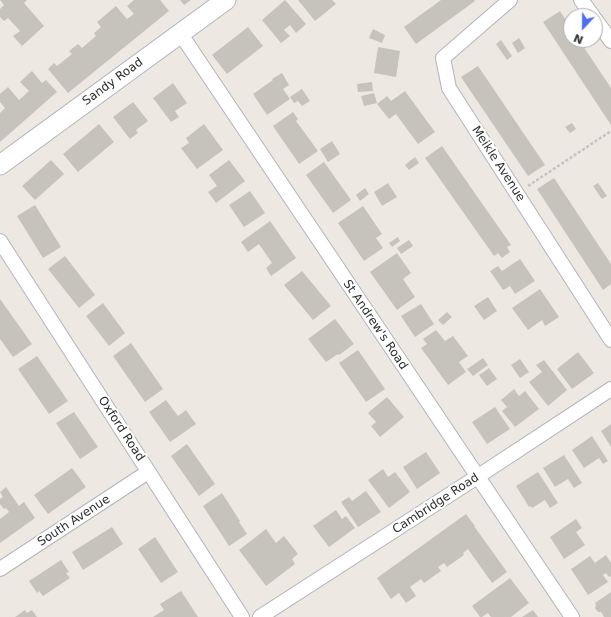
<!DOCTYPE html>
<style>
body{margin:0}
#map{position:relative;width:611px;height:617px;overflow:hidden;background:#ede8e2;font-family:"DejaVu Sans",sans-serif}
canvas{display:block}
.north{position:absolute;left:563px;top:8px;width:40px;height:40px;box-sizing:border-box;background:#fff;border:1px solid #ababab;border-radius:50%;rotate:202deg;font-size:11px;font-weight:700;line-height:16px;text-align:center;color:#2e2e2e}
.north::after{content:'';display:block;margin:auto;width:14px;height:18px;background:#536ee9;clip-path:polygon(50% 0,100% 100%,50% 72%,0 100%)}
</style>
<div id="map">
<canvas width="611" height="617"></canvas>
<div class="north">N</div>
</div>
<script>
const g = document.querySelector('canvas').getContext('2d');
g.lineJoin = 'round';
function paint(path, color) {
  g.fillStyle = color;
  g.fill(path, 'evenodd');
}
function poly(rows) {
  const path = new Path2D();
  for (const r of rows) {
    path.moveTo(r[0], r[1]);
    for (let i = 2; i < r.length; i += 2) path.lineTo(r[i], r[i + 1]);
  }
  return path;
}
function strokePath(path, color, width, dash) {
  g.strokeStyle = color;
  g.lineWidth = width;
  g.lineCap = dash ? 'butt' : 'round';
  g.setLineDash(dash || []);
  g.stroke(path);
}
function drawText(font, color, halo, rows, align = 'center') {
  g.font = font + ' "DejaVu Sans",sans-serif';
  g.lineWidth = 4;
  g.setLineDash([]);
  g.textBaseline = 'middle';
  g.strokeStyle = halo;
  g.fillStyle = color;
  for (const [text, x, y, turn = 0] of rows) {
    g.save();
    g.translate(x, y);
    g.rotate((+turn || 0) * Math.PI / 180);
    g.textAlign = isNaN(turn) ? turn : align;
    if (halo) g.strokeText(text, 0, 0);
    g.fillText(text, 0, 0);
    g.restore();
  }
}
paint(poly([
 [0,0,27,0,24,3,44,26,22,46,13,36,20,31,8,18,4,21,0,17,0,9,4,5],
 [134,0,160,0,169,11,68,93,48,69,54,63,57,66,72,54,69,51,78,44,82,48,96,36,94,33,101,27,97,22,116,6,127,19,134,14,127,6],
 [180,0,191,0,184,5],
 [285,0,306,24,296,33,290,25,284,30,290,36,281,43,262,20],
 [298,0,332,0,336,4,315,21],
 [441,0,474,0,475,1,416,44,404,27],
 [560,11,571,28,571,40,579,40,611,88,611,125,543,22],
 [248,27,263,46,227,74,212,55],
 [373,29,385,35,382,43,369,38],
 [519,38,525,48,518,53,512,43],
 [501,40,512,56,507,60,496,44],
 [378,47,400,51,396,77,374,73],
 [478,66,545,165,528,176,461,77],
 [32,71,42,83,46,80,57,92,0,142,0,113,5,108,0,102,0,94,8,87,19,100,29,91,20,82],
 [282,73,289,85,283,89,290,99,267,115,253,94,273,80,272,79],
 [372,82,373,91,358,92,357,84],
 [173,83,187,103,175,111,179,117,171,122,153,98],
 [302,89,310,101,302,106,298,101,294,103,290,97],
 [405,91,435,132,418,144,396,114,389,119,377,104,387,96,391,101],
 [374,93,377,103,364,106,361,96],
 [133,102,148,121,136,130,138,133,130,139,113,117],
 [293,112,298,119,296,121,318,151,299,164,273,126],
 [572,123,576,129,570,133,565,127],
 [99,124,114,142,78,172,63,154],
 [204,124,223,150,197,169,181,148,189,143,186,138],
 [332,141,340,154,328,162,320,149],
 [442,146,511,245,507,247,510,252,502,258,498,253,494,256,425,158],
 [415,157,419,163,409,170,405,165],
 [51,160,64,174,35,200,22,186],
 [229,160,245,181,216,203,208,192,217,186,209,175],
 [324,162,351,200,333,213,306,175],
 [554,178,611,264,611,284,603,290,537,189],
 [388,183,397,197,382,206,374,192],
 [598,183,607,196,602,199,593,186],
 [365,188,369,194,360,201,356,195],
 [250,191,265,213,244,227,229,205],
 [35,205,61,247,43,258,17,216],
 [363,206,382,234,376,238,383,248,364,261,338,223],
 [270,221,296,258,271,276,266,268,272,263,259,244,248,252,241,242],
 [398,237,400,241,392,247,389,243],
 [409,240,413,246,401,254,397,248],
 [397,253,411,273,403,279,415,297,397,310,370,272],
 [65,256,95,295,79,308,48,269],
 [520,259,535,281,515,294,510,286,503,290,490,271,498,266,502,271],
 [302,271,331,306,313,320,284,285],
 [540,289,559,317,545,326,542,320,528,330,512,308],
 [488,297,497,311,484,320,474,306],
 [0,299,32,344,13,357,0,339],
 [103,303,125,333,109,346,86,316],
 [421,304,434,324,415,337,401,316],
 [447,312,452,317,443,325,438,320],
 [335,319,354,344,339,355,338,354,326,362,308,339],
 [436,330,445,341,453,336,468,356,459,362,466,372,448,385,421,348,427,344,423,339],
 [131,343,163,389,145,402,113,356],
 [358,350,385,389,366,402,339,363],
 [578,352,594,373,572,389,557,369],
 [37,356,68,401,49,414,18,369],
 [483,358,488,365,473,376,467,369],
 [520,359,529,372,520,378,511,365],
 [544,360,567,390,548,406,529,382,542,372,536,365],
 [489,368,497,379,487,386,479,375],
 [514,389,519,396,525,391,539,409,515,427,502,411,507,407,501,400],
 [387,397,404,417,380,437,371,426,376,422,368,413],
 [166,400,178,416,186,410,196,424,170,442,149,412],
 [495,407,510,429,487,444,472,422],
 [74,412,98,447,80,459,56,423],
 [611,424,611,447,601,431],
 [592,436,608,461,603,464,599,458,584,468,572,450],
 [187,444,215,484,199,496,171,456],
 [426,452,440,473,417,489,403,467],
 [564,455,582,483,574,488,568,479,555,487,543,468],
 [72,468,86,487,48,514,34,495],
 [383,469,388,477,395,472,410,492,389,508,368,480],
 [538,472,558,503,550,508,545,500,532,508,531,506,529,507,516,486],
 [6,487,19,506,24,502,35,518,0,543,0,519,9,512,6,508,4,509,0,504,0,499,3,497,0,492],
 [366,491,381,512,358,527,341,502,349,497,352,501],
 [222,493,240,521,239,522,247,534,229,546,203,506],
 [336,510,342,519,346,516,355,528,329,547,313,526],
 [466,514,475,526,474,526,507,572,492,583,468,549,463,553,464,555,447,567,444,563,438,567,441,571,424,583,421,579,410,587,416,596,406,603,399,593,391,599,377,578],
 [576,519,582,528,576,532,585,545,564,559,550,537],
 [112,527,123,544,83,570,72,552],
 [266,529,276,543,284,536,298,554,292,559,295,564,266,586,239,550],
 [155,537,178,572,161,583,138,549],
 [606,555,611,563,611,577,608,576,606,573,603,575,608,582,588,595,571,569,590,556,595,563],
 [61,560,69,572,66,573,70,578,43,596,39,591,37,593,29,581],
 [510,578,529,603,511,617,491,617,488,613,482,617,480,617,472,606],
 [181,591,198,617,153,617,164,610,160,604],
 [611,592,611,617,604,617,601,612,598,612,595,608,596,605,595,603],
 [25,610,27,613,32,610,37,617,15,617],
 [533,610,538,617,522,617]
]), '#c6c3bd');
const street = poly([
 [510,0,443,58,449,88,611,340],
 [581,0,593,16],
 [595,19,611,41],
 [180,33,572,617],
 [0,241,242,617],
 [0,569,148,472],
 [260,617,477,477,611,389]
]);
const secondary = poly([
 [0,165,226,0]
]);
strokePath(street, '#b2b3bc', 16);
strokePath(secondary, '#b2b3bc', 21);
strokePath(poly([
 [528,186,611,131]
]), '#c4c4c4', 2.5, [3, 2]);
strokePath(street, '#fff', 14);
strokePath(secondary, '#fff', 19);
drawText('12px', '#2e2e2e', '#fff', [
 ["Sandy Road",113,82,-36],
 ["Meikle Avenue",498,164,57],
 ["St Andrew's Road",375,325,56],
 ["Oxford Road",121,429,57],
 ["Cambridge Road",436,504,-33],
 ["South Avenue",74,521,-33]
]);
</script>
